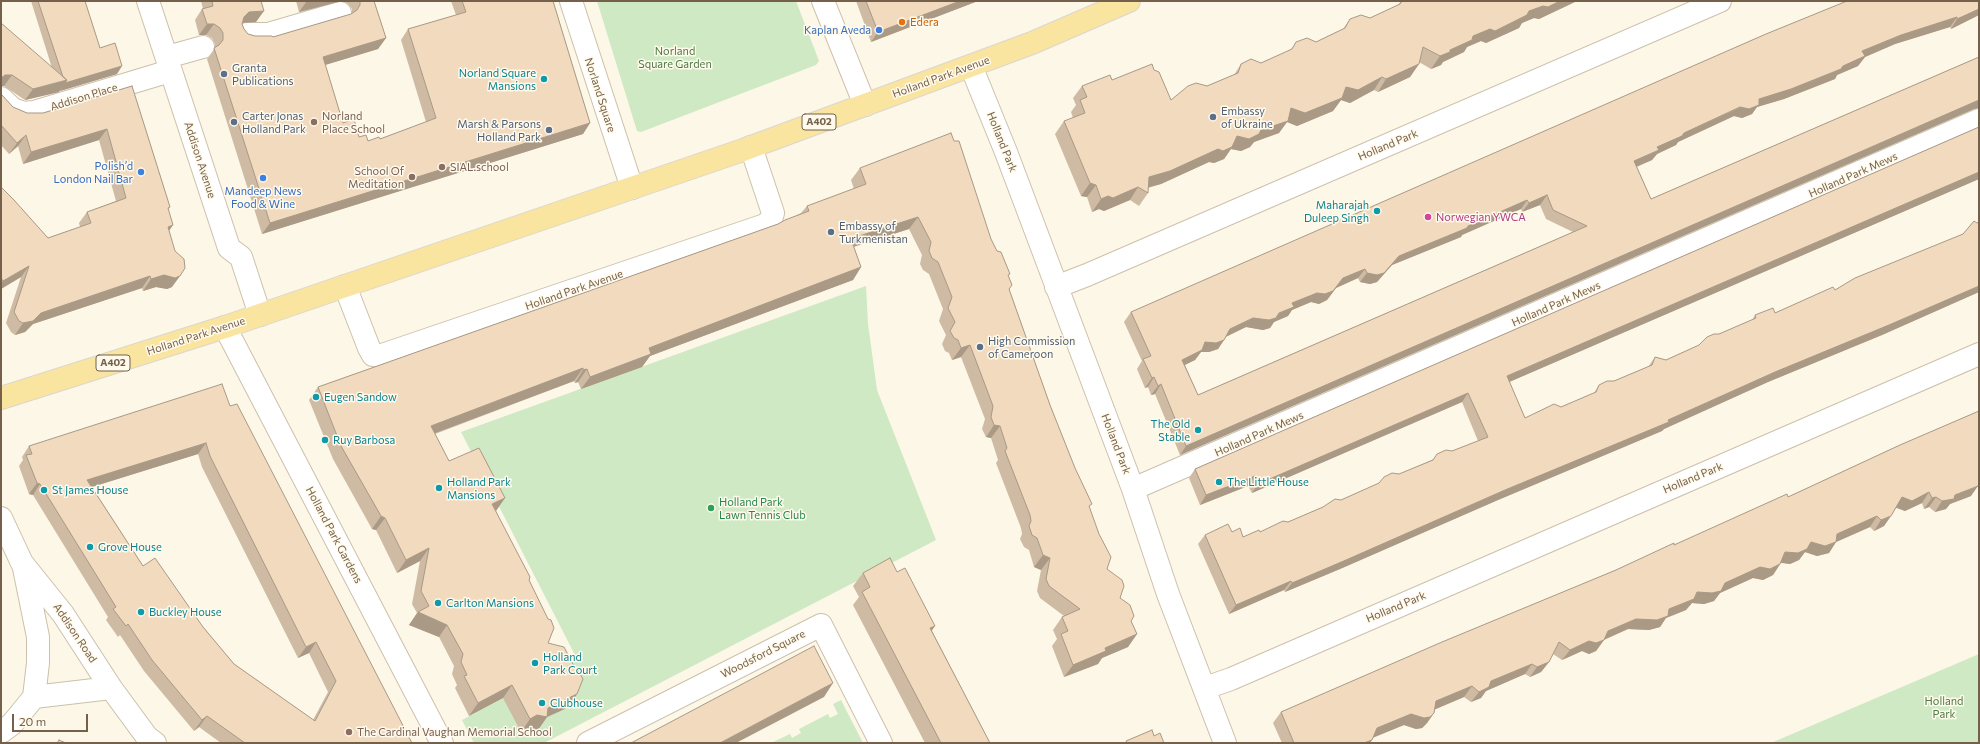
<!DOCTYPE html>
<meta charset="utf-8">
<style>
body{margin:0}
#map{position:relative;width:1980px;height:744px;overflow:hidden;background:#fcf7e6;font-family:Commissioner,sans-serif}
canvas{display:block}
.frame{position:absolute;inset:0;border:2px solid #75604b;pointer-events:none}
.scale{position:absolute;left:12px;top:714px;width:76px;height:18px;box-sizing:border-box;border:2px solid #75604b;border-top:0;padding-left:5px;font-size:12px;line-height:14px;white-space:nowrap;color:#75604b;-webkit-text-stroke:3px #fffaec;paint-order:stroke}
</style>
<div id="map">
<canvas width="1980" height="744"></canvas>
<div class="frame"></div>
<div class="scale">20 m</div>
</div>
<script>
const g = document.querySelector('canvas').getContext('2d');
g.lineJoin = 'round';
function paint(path, color) {
  g.fillStyle = color;
  g.fill(path, 'evenodd');
}
function poly(rows) {
  const path = new Path2D();
  for (const r of rows) {
    path.moveTo(r[0], r[1]);
    for (let i = 2; i < r.length; i += 2) path.lineTo(r[i], r[i + 1]);
  }
  return path;
}
function strokePath(path, color, width, dash) {
  g.strokeStyle = color;
  g.lineWidth = width;
  g.lineCap = dash ? 'butt' : 'round';
  g.setLineDash(dash || []);
  g.stroke(path);
}
function drawText(font, color, halo, rows, align = 'center') {
  g.font = font + ' Commissioner,sans-serif';
  g.lineWidth = 3;
  g.setLineDash([]);
  g.textBaseline = 'middle';
  g.strokeStyle = halo;
  g.fillStyle = color;
  for (const [text, x, y, turn = 0] of rows) {
    g.save();
    g.translate(x, y);
    g.rotate((+turn || 0) * Math.PI / 180);
    g.textAlign = isNaN(turn) ? turn : align;
    if (halo) g.strokeText(text, 0, 0);
    g.fillText(text, 0, 0);
    g.restore();
  }
}
paint(poly([
 [597,1,796,1,819,61,816,65,641,132,637,131],
 [866,286,868,324,877,390,936,540,544,743,474,743,462,720,577,659,461,432],
 [1979,654,1979,743,1771,743],
 [841,700,863,743,771,743,790,734,792,738,801,733,799,729,828,714,830,718,838,714,833,704]
]), '#cee9c4');
const minor = poly([
 [148,1,229,248,241,257,260,315],
 [571,1,632,188],
 [823,1,865,105],
 [247,34,268,34,340,13],
 [167,57,203,47],
 [971,66,1006,152,1133,489,1168,594,1225,743],
 [1,98,13,109,23,113,34,112,170,71],
 [345,286,369,348,373,355,379,356,765,225,771,220,773,213,751,147],
 [1056,287,1087,275,1720,1],
 [225,327,442,743],
 [1133,489,1979,120],
 [1,518,22,563,63,614,111,688,147,737,155,743],
 [1205,688,1231,679,1979,354],
 [34,697,111,688],
 [1,732,12,724,34,697,38,663,38,637,24,568],
 [588,743,821,625,881,743]
]);
const major = poly([
 [1,398,225,327,743,150,1032,43,1129,1]
]);
strokePath(minor, '#cdc0ac', 24);
strokePath(major, '#dbd6d0', 24);
strokePath(minor, '#fff', 22);
strokePath(major, '#f9e5a0', 22);
paint(poly([
 [31,1,85,1,100,48,117,74,60,91,59,90,59,92,25,100,4,86,1,23,52,68],
 [201,1,261,1,256,22,242,23,244,29,248,34,255,36,273,37,352,14,352,9,348,4,343,1,374,1,386,38,378,49,325,65,343,123,359,137,368,141,380,139,426,122,401,40,408,29,456,15,451,1,553,1,590,123,583,134,262,234,207,59,215,48,215,44,212,38,206,35,199,35,195,20,202,9,203,9],
 [296,1,342,1,299,12],
 [856,1,978,1,871,42],
 [1401,1,1577,1,1539,19,1534,18,1522,23,1519,28,1486,43,1481,41,1467,47,1464,52,1443,62,1441,65,1431,69,1419,62,1419,64,1410,77,1378,92,1374,90,1350,103,1341,100,1333,111,1297,126,1287,122,1279,133,1254,142,1250,147,1241,151,1231,149,1224,159,1214,163,1209,162,1161,184,1148,188,1148,193,1139,206,1130,200,1104,211,1099,209,1092,212,1087,197,1081,196,1055,134,1064,121,1073,118,1071,112,1076,105,1073,98,1082,86,1112,80,1154,70,1171,100,1207,86,1234,75,1241,64,1261,63,1291,50,1296,42,1316,42,1343,29,1350,19,1370,18,1398,5],
 [1979,1,1979,15,1951,29,1950,27,1895,44,1865,57,1858,66,1837,75,1835,79,1784,99,1757,107,1752,114,1742,118,1734,116,1678,142,1676,145,1657,154,1652,160,1637,167,1651,199,1979,57,1979,108,1974,109,1180,455,1155,394,1151,395,1148,387,1145,388,1137,369,1142,361,1124,322,1131,312],
 [1540,205,1546,219,1573,232,1198,395,1185,365,1195,360,1201,352,1209,352,1218,349,1226,337,1246,327,1263,330,1270,328,1274,322,1288,316,1292,310,1311,302,1319,304,1327,300,1336,288,1358,278,1360,282,1370,284,1377,282,1392,265,1461,237,1462,235,1521,209,1522,212],
 [132,86,170,207,168,210,173,225,169,231,172,287,167,289,156,287,143,291,142,288,33,324,25,332,15,335,11,332,6,323,21,277,1,289,1,187,48,238,80,227,79,223,87,212,116,201,99,140,23,164,18,146,9,154,1,145,1,94,13,107,27,113,43,113],
 [1979,127,1979,179,1509,382,1525,418,1561,407,1594,393,1599,385,1614,381,1648,367,1655,357,1666,360,1699,345,1719,334,1752,320,1755,315,1775,313,1835,290,1963,234,1979,222,1979,292,1882,335,1768,382,1664,429,1662,431,1498,500,1340,569,1285,592,1284,590,1229,614,1198,544,1205,535,1232,532,1243,537,1260,532,1288,522,1341,500,1452,451,1478,441,1462,402,1252,493,1248,486,1200,505,1189,478,1195,469],
 [860,168,991,239,1008,276,1009,289,1050,405,1089,507,1107,569,1137,634,1128,647,1102,658,1098,664,1064,677,1052,646,1057,639,1053,630,1062,617,1064,616,1040,598,1037,591,1041,570,1034,567,1029,550,1024,547,1020,539,1022,534,1021,528,996,463,998,460,991,438,986,437,982,429,985,419,961,357,952,360,949,353,945,351,942,344,946,335,939,321,943,309,929,274,923,270,920,264,922,255,909,229,854,247,861,267,853,280,650,356,642,367,581,389,578,382,575,383,574,381,435,434,449,461,496,511,529,580,548,643,577,694,569,707,547,717,538,730,528,728,521,732,503,698,469,716,455,688,457,685,452,674,454,666,439,637,409,625,417,613,412,604,420,561,397,573,376,530,372,529,333,459,309,400,318,387,778,224,801,213,807,206,854,189,851,180],
 [230,406,412,743,221,743,199,727,194,731,144,671,120,635,118,637,106,620,108,617,33,495,29,494,19,466,23,460,22,457,29,446],
 [198,454,202,467,298,658,309,653,328,692,313,720,234,664,203,627,143,566,92,487],
 [1900,445,1971,496,1950,504,1946,509,1935,512,1929,507,1924,509,1922,503,1905,511,1896,508,1884,526,1874,531,1870,527,1836,542,1829,553,1817,556,1805,552,1799,560,1790,564,1781,563,1773,575,1763,580,1753,578,1720,593,1714,601,1704,604,1692,603,1686,610,1666,618,1660,627,1649,630,1628,629,1604,640,1596,651,1589,654,1582,651,1562,660,1553,654,1549,662,1541,672,1530,677,1525,674,1486,691,1481,698,1471,702,1464,697,1435,709,1434,713,1427,723,1422,728,1416,729,1404,725,1373,737,1370,743,1282,743,1273,723,1281,712,1788,497],
 [897,572,932,631,990,743,925,743,853,605,859,597,853,586,863,573]
]), '#cfbba3');
paint(poly([
 [307,1,342,1,299,12],
 [960,1,978,1,871,42,878,32],
 [1560,1,1577,1,1539,19,1534,18,1522,23,1519,28,1486,43,1481,41,1467,47,1464,52,1443,62,1441,65,1431,69,1440,56,1473,36,1529,11,1543,6],
 [1979,9,1979,15,1951,29,1957,19],
 [264,11,256,22,241,23,244,17,249,12],
 [1957,17,1950,27,1895,44,1865,57,1858,66,1837,75,1835,79,1784,99,1757,107,1752,114,1742,118,1734,116,1678,142,1676,145,1657,154,1652,160,1628,170,1634,161,1657,147,1684,133,1759,99,1843,66,1862,51,1901,35],
 [207,24,214,24,206,35,199,35],
 [386,38,378,49,315,68,323,57],
 [1419,64,1410,77,1378,92,1386,79],
 [122,66,117,74,60,91,65,83],
 [5,75,12,75,4,86,1,86,1,78],
 [1382,77,1374,90,1350,103,1341,100,1333,111,1297,126,1287,122,1279,133,1254,142,1250,147,1241,151,1231,149,1224,159,1214,163,1209,162,1161,184,1142,189,1149,177,1237,136,1291,108,1346,87],
 [67,80,59,92,25,100,33,89],
 [1979,100,1979,108,1974,109,1180,455,1186,446],
 [590,123,583,134,262,234,270,223],
 [107,129,99,140,23,164,31,152],
 [26,135,18,146,9,154,17,143],
 [1979,172,1979,179,1500,386,1507,376],
 [1090,183,1096,185,1087,197,1081,196],
 [1138,187,1130,200,1104,211,1099,209,1092,212,1101,199,1108,196],
 [1547,195,1540,205,1522,212,1529,203],
 [1527,200,1521,209,1462,235,1461,237,1392,265,1377,282,1370,284,1360,282,1367,273,1399,256],
 [918,217,909,229,849,248,853,238],
 [173,225,165,236,168,227],
 [29,266,21,277,1,289,1,283,3,281],
 [861,267,853,280,650,356,642,367,581,389,590,377,649,348],
 [1365,269,1358,278,1336,288,1327,300,1319,304,1311,302,1292,310,1288,316,1274,322,1270,328,1263,330,1246,327,1223,338,1230,329,1253,318,1279,313,1292,303,1343,278],
 [164,275,180,276,172,287,167,289,156,287,143,291,151,279],
 [150,276,142,288,33,324,25,332,15,335,23,323,41,313],
 [1979,286,1979,292,1882,335,1768,382,1664,429,1662,431,1498,500,1340,569,1285,592,1292,583,1505,490,1668,420,1775,372],
 [1224,340,1218,349,1209,352,1201,352,1195,360,1176,369,1182,360,1205,342],
 [970,345,961,357,952,360,961,348],
 [583,368,574,381,422,438,431,426],
 [587,369,578,382,575,383,583,370],
 [1154,377,1148,387,1145,388,1152,378],
 [1161,384,1155,394,1151,395,1158,386],
 [1468,393,1462,402,1252,493,1258,484],
 [994,425,1000,426,991,438,986,437],
 [206,443,198,454,79,491,87,480],
 [1255,476,1248,486,1200,505,1206,495],
 [37,483,40,484,33,495,29,494],
 [1978,486,1971,496,1950,504,1946,509,1935,512,1942,501,1955,495],
 [1929,492,1922,503,1905,511,1895,507,1902,497],
 [1936,497,1929,507,1924,509,1932,498],
 [505,498,496,511,492,504],
 [381,516,385,518,376,530,372,529],
 [1877,516,1870,527,1836,542,1829,553,1817,556,1805,552,1799,560,1790,564,1777,562,1785,552,1811,542,1837,534],
 [1891,516,1884,526,1874,531,1881,520],
 [429,548,420,561,397,573,406,560],
 [1043,555,1050,558,1041,570,1034,567],
 [1780,564,1773,575,1763,580,1753,578,1720,593,1714,601,1704,604,1692,603,1686,610,1666,618,1660,627,1649,630,1628,629,1601,641,1608,631,1636,619,1669,609,1697,592,1725,583,1760,567],
 [1291,581,1284,590,1229,614,1236,605],
 [418,612,447,625,439,637,409,625],
 [935,626,926,639,930,628],
 [1137,634,1128,647,1102,658,1098,664,1064,677,1073,665,1105,648],
 [1604,640,1596,651,1589,654,1582,651,1562,660,1570,650,1589,641],
 [316,642,309,653,298,658,306,647],
 [1549,662,1541,672,1530,677,1537,667],
 [1532,664,1525,674,1486,691,1481,698,1471,702,1479,692,1491,681],
 [833,683,824,697,736,743,720,743],
 [512,685,503,698,469,716,478,703],
 [1472,686,1464,697,1429,712,1436,701],
 [577,694,569,707,547,717,538,730,528,728,521,732,530,719,548,708],
 [1434,713,1427,723,1422,728,1416,729,1404,725,1370,739,1377,728,1411,714],
 [207,716,199,727,194,731,202,720],
 [1372,740,1370,743,1364,743]
]), '#a99985');
const building = poly([
 [38,1,85,1,100,48,115,43,122,66,65,83,67,80,63,77,38,1],
 [212,1,261,1,264,11,249,12,244,17,242,24,244,29,248,34,255,36,272,36,273,37,351,14,357,10,360,5,360,1,374,1,386,38,323,57,343,123,354,119,359,137,366,135,368,141,379,137,380,139,436,118,408,29,466,12,462,1,553,1,590,123,270,223,214,48,219,45,223,40,223,33,220,28,214,24,207,24,202,9,213,6,212,1],
 [866,1,960,1,878,32,866,1],
 [1402,1,1560,1,1548,7,1543,6,1529,11,1527,15,1495,31,1490,29,1473,36,1472,40,1450,50,1450,52,1440,56,1423,47,1419,64,1386,79,1382,77,1358,90,1346,87,1342,98,1305,113,1291,108,1288,121,1261,130,1259,134,1249,139,1237,136,1232,147,1223,151,1218,149,1170,171,1149,177,1148,193,1138,187,1113,198,1108,196,1101,199,1096,185,1090,183,1064,121,1085,113,1080,100,1087,97,1082,86,1110,75,1112,80,1152,64,1154,70,1159,72,1171,100,1188,86,1196,83,1207,86,1238,73,1241,64,1251,59,1261,63,1292,49,1296,42,1307,38,1316,42,1345,28,1350,19,1361,15,1370,18,1400,4,1402,1],
 [1847,1,1979,1,1979,9,1957,19,1957,17,1901,35,1862,51,1865,56,1843,66,1841,69,1791,89,1759,99,1759,105,1749,109,1740,107,1684,133,1682,136,1657,147,1659,150,1634,161,1651,199,1979,57,1979,100,1186,446,1161,384,1158,386,1154,377,1152,378,1143,359,1151,356,1131,312,1766,34,1847,1],
 [1547,195,1553,210,1587,226,1198,395,1182,360,1202,350,1205,342,1216,343,1224,340,1230,329,1253,318,1269,320,1276,318,1279,313,1294,307,1292,303,1317,293,1325,294,1333,291,1343,278,1365,269,1367,273,1377,275,1384,273,1399,256,1467,228,1468,226,1527,200,1529,203,1547,195],
 [1,23,67,80,33,89,12,75,5,75,1,78,1,23],
 [132,86,170,207,168,208,173,225,168,227,175,251,184,259,185,268,180,276,175,278,164,275,151,279,150,276,41,313,33,321,23,323,19,321,14,312,29,266,3,281,1,278,1,187,14,200,48,238,91,223,87,212,126,198,107,129,31,152,26,135,17,143,1,125,1,94,13,107,27,113,43,113,132,86],
 [1979,127,1979,172,1507,376,1525,418,1554,404,1561,407,1596,392,1599,385,1607,381,1614,381,1652,365,1655,357,1666,360,1699,345,1707,337,1714,334,1719,334,1756,318,1755,315,1773,308,1775,313,1833,287,1835,290,1855,278,1963,234,1974,221,1977,223,1979,222,1979,286,1889,325,1775,372,1668,420,1669,422,1505,490,1346,560,1292,583,1291,581,1236,605,1205,535,1228,524,1232,532,1240,528,1243,537,1259,530,1260,532,1283,521,1288,522,1323,507,1335,499,1341,500,1379,483,1384,477,1392,473,1399,474,1433,460,1437,454,1446,450,1452,451,1488,437,1468,393,1258,484,1255,476,1206,495,1195,469,1979,127],
 [951,133,954,141,959,141,991,239,997,251,1001,252,1010,274,1008,275,1012,285,1009,289,1050,405,1075,468,1092,504,1089,506,1099,534,1111,557,1107,569,1122,580,1124,586,1120,598,1130,605,1134,616,1131,621,1137,634,1105,648,1106,651,1073,665,1061,634,1068,631,1062,617,1080,609,1049,586,1046,579,1050,558,1043,555,1037,538,1032,535,1029,526,1031,521,1030,515,1005,451,1007,448,1000,426,994,425,991,417,993,406,970,345,961,348,958,340,954,338,950,331,955,322,948,308,952,297,938,262,932,258,929,251,931,242,918,217,853,238,854,241,852,242,861,267,649,348,651,354,590,377,587,369,583,370,583,368,431,426,449,461,479,448,505,498,492,504,530,577,529,580,548,619,551,620,554,628,548,643,564,647,575,668,577,669,583,679,577,694,548,708,547,717,537,715,530,719,512,685,478,703,464,676,467,675,461,662,463,654,447,625,418,612,429,606,421,591,429,548,406,560,385,518,381,516,341,446,318,387,778,224,785,220,809,211,807,206,866,184,860,168,951,133],
 [222,384,230,406,237,404,412,743,245,743,207,716,202,720,152,660,128,624,126,626,113,609,116,607,40,484,37,483,26,455,32,454,29,446,222,384],
 [206,443,210,456,306,647,316,642,336,681,315,721,234,664,203,627,155,558,143,566,87,480,206,443],
 [1979,411,1979,484,1978,486,1955,495,1954,499,1942,501,1936,497,1932,498,1929,492,1912,501,1902,497,1891,516,1881,520,1877,516,1837,534,1836,542,1825,546,1811,542,1807,549,1798,553,1785,552,1780,564,1770,569,1760,567,1725,583,1721,591,1712,593,1697,592,1694,599,1669,609,1668,616,1657,620,1636,619,1608,631,1604,640,1596,643,1589,641,1570,650,1559,642,1549,662,1537,667,1532,664,1491,681,1489,687,1479,692,1472,686,1436,701,1434,713,1430,717,1424,718,1411,714,1377,728,1372,740,1364,743,1294,743,1281,712,1442,642,1616,570,1674,543,1674,545,1787,494,1788,497,1900,445,1979,411],
 [890,558,897,572,905,568,935,626,930,628,990,743,941,743,862,592,870,587,863,573,890,558],
 [814,646,833,683,720,743,631,743,814,646],
 [1152,730,1154,736,1160,733,1164,743,1127,743,1126,741,1152,730],
 [59,740,66,743,57,743,59,740]
]);
paint(building, '#f1dabe');
strokePath(building, '#a99985', 1);
for (const [x, y, r, color] of [
 [902,22,4,"#e8710a"],
 [879,30,4,"#3f7fe0"],
 [224,74,4,"#5c6f8a"],
 [544,79,4,"#0f9aa8"],
 [1213,117,4,"#5c6f8a"],
 [234,122,4,"#5c6f8a"],
 [314,122,4,"#8d6e63"],
 [549,130,4,"#5c6f8a"],
 [442,167,4,"#8d6e63"],
 [141,172,4,"#3f7fe0"],
 [412,177,4,"#8d6e63"],
 [263,178,4,"#3f7fe0"],
 [1377,211,4,"#0f9aa8"],
 [1428,217,4,"#d1479c"],
 [831,232,4,"#5c6f8a"],
 [980,347,4,"#5c6f8a"],
 [316,397,4,"#0f9aa8"],
 [1198,430,4,"#0f9aa8"],
 [325,440,4,"#0f9aa8"],
 [1219,482,4,"#0f9aa8"],
 [439,488,4,"#0f9aa8"],
 [44,490,4,"#0f9aa8"],
 [711,508,4,"#2e9e5b"],
 [90,547,4,"#0f9aa8"],
 [438,603,4,"#0f9aa8"],
 [141,612,4,"#0f9aa8"],
 [535,663,4,"#0f9aa8"],
 [542,703,4,"#0f9aa8"],
 [349,732,4,"#8d6e63"]
]) {
  const dot = new Path2D();
  dot.arc(x, y, r, 0, 2 * Math.PI);
  g.fillStyle = color;
  g.fill(dot);
  strokePath(dot, '#fffaec', 1.5);
}
for (const [x, y, w] of [
 [819,122,34],
 [113,363,34]
]) {
  const box = new Path2D();
  box.roundRect(x - w / 2, y - 8, w, 16, 3);
  g.fillStyle = '#fffaec';
  g.fill(box);
  strokePath(box, '#75604b', 1);
}
drawText('bold 10px', '#75604b', null, [
 ["A402",819,122],
 ["A402",113,363]
]);
drawText('11px', '#c56008', '#fffaec', [
 ["Edera",910,22]
], 'left');
drawText('11px', '#366cbe', '#fffaec', [
 ["Kaplan Aveda",871,30],
 ["Polish’d",133,166],
 ["London Nail Bar",133,179],
 ["Mandeep News",263,191,"center"],
 ["Food & Wine",263,204,"center"]
], 'right');
drawText('11px', '#4c7a43', '#fffaec', [
 ["Norland",675,51],
 ["Square Garden",675,64],
 ["Holland",1944,701],
 ["Park",1944,714]
]);
drawText('11px', '#4e5e75', '#fffaec', [
 ["Granta",232,68],
 ["Publications",232,81],
 ["Embassy",1221,111],
 ["of Ukraine",1221,124],
 ["Carter Jonas",242,116],
 ["Holland Park",242,129],
 ["Marsh & Parsons",541,124,"right"],
 ["Holland Park",541,137,"right"],
 ["Embassy of",839,226],
 ["Turkmenistan",839,239],
 ["High Commission",988,341],
 ["of Cameroon",988,354]
], 'left');
drawText('11px', '#0d838f', '#fffaec', [
 ["Norland Square",536,73,"right"],
 ["Mansions",536,86,"right"],
 ["Maharajah",1369,205,"right"],
 ["Duleep Singh",1369,218,"right"],
 ["Eugen Sandow",324,397],
 ["The Old",1190,424,"right"],
 ["Stable",1190,437,"right"],
 ["Ruy Barbosa",333,440],
 ["Holland Park",447,482],
 ["Mansions",447,495],
 ["The Little House",1227,482],
 ["St James House",52,490],
 ["Grove House",98,547],
 ["Carlton Mansions",446,603],
 ["Buckley House",149,612],
 ["Holland",543,657],
 ["Park Court",543,670],
 ["Clubhouse",550,703]
], 'left');
drawText('11px', '#75604b', '#fffaec', [
 ["Holland Park Avenue",941,77,-20],
 ["Norland Square",600,95,72],
 ["Addison Place",84,97,-17],
 ["Holland Park",1002,142,68],
 ["Holland Park",1388,145,-23],
 ["Addison Avenue",200,160,72],
 ["Holland Park Mews",1853,175,-24],
 ["Holland Park Avenue",574,290,-19],
 ["Holland Park Mews",1556,304,-24],
 ["Holland Park Avenue",196,336,-18],
 ["Holland Park Mews",1259,434,-24],
 ["Holland Park",1116,444,69],
 ["Holland Park",1693,478,-23],
 ["Holland Park Gardens",334,535,62],
 ["Holland Park",1396,607,-23],
 ["Addison Road",75,633,56],
 ["Woodsford Square",763,654,-27]
]);
drawText('11px', '#785e54', '#fffaec', [
 ["Norland",322,116],
 ["Place School",322,129],
 ["SIAL.school",450,167],
 ["School Of",404,171,"right"],
 ["Meditation",404,184,"right"],
 ["The Cardinal Vaughan Memorial School",357,732]
], 'left');
drawText('11px', '#b23c85', '#fffaec', [
 ["Norwegian YWCA",1436,217]
], 'left');
drawText('11px', '#27864d', '#fffaec', [
 ["Holland Park",719,502],
 ["Lawn Tennis Club",719,515]
], 'left');
</script>
